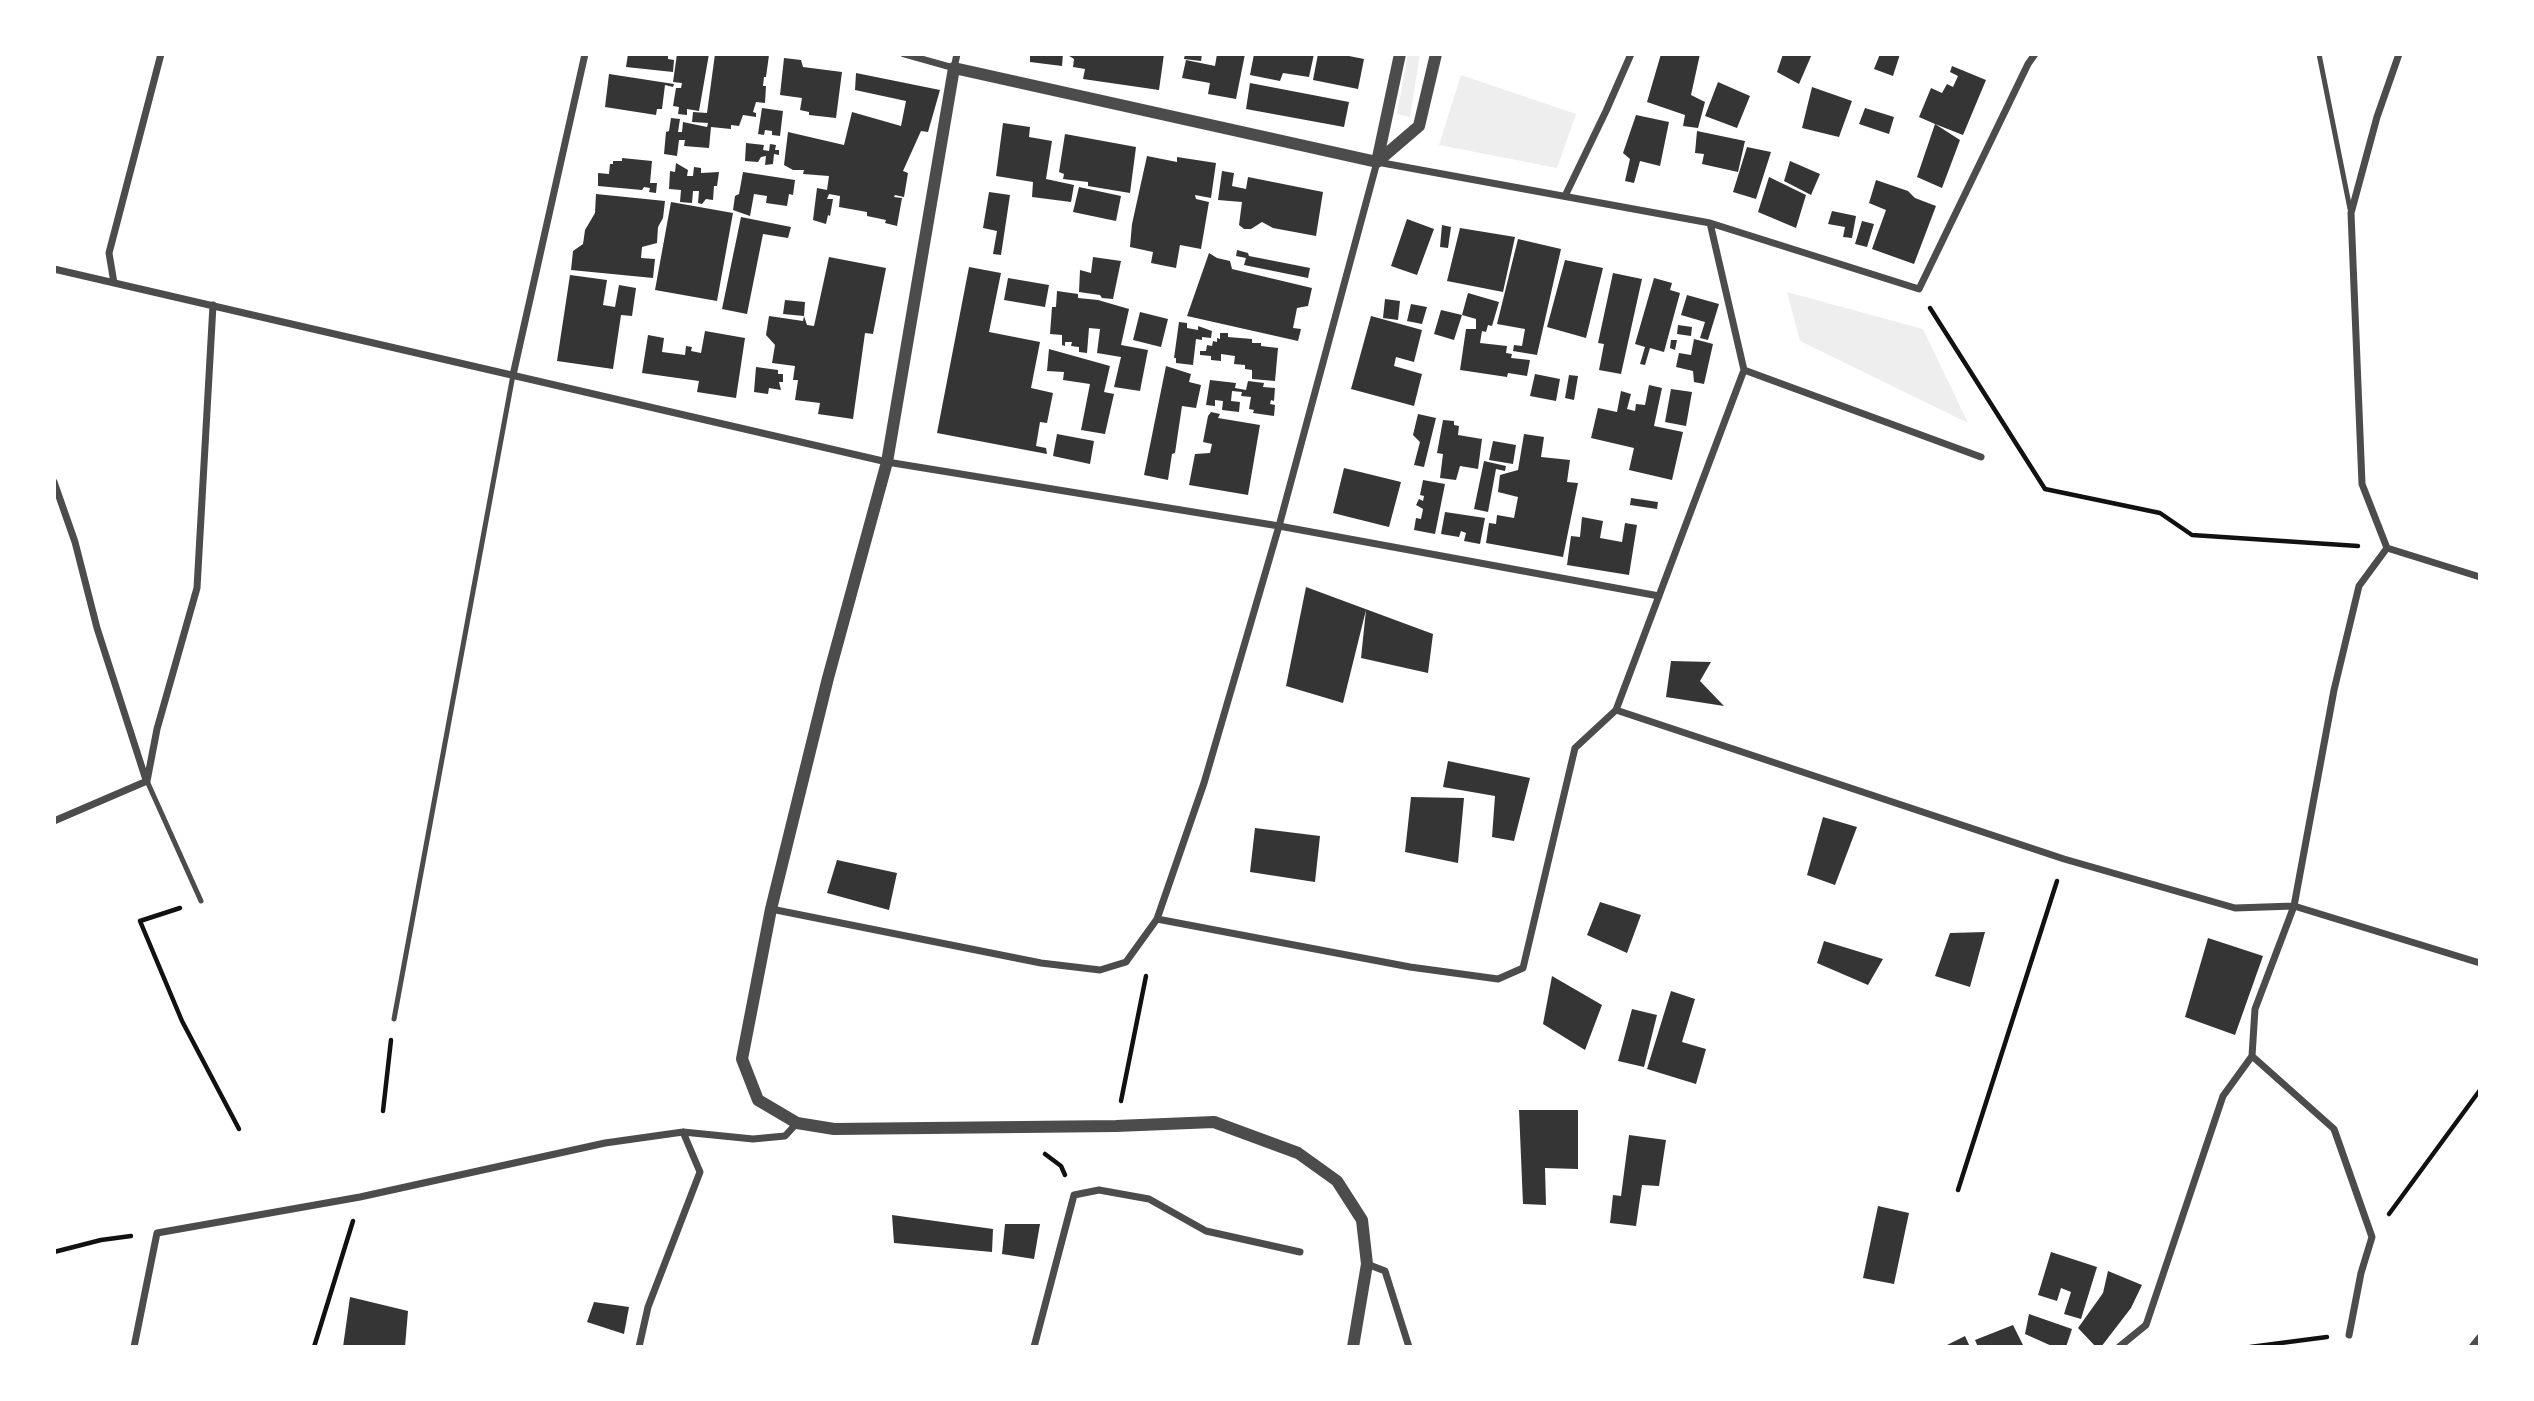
<!DOCTYPE html>
<style>
body{margin:0}
#map{position:relative;width:2534px;height:1401px;overflow:hidden;background:#fff;font-family:"Open Sans",sans-serif}
canvas{display:block}
.frame{position:absolute;inset:0;border:56px solid #fff;pointer-events:none}
</style>
<div id="map">
<canvas width="2534" height="1401"></canvas>
<div class="frame"></div>
</div>
<script>
const g = document.querySelector('canvas').getContext('2d');
g.lineJoin = 'round';
function paint(path, color) {
  g.fillStyle = color;
  g.fill(path, 'evenodd');
}
function poly(rows) {
  const path = new Path2D();
  for (const r of rows) {
    path.moveTo(r[0], r[1]);
    for (let i = 2; i < r.length; i += 2) path.lineTo(r[i], r[i + 1]);
  }
  return path;
}
function strokePath(path, color, width, dash) {
  g.strokeStyle = color;
  g.lineWidth = width;
  g.lineCap = dash ? 'butt' : 'round';
  g.setLineDash(dash || []);
  g.stroke(path);
}
paint(poly([
 [1408,54,1420,54,1410,117,1397,114],
 [1461,75,1576,114,1557,168,1439,145],
 [1787,292,1923,329,1968,423,1800,341]
]), '#eee');
paint(poly([
 [628,54,668,54,668,59,674,60,673,72,626,67],
 [677,54,709,54,699,111,687,109,687,115,678,114,679,107,673,106,676,88,681,88,682,83,673,82],
 [715,54,769,55,766,77,764,77,763,86,766,86,765,103,756,102,753,112,756,113,756,117,743,115,739,126,731,125,731,129,711,127,709,148,684,146,685,140,679,140,677,156,664,154,666,132,669,131,671,118,680,119,678,132,682,132,683,122,707,127,708,123,692,122,693,112,707,113],
 [1030,54,1063,54,1062,66,1030,62],
 [1066,54,1164,54,1159,90,1083,79,1085,69,1073,67,1074,59],
 [1185,54,1202,54,1201,61,1184,59],
 [1217,54,1245,54,1236,99,1208,94,1210,83,1182,78,1186,60,1215,66],
 [1254,54,1314,54,1309,77,1283,73,1280,81,1250,75],
 [1318,54,1339,54,1364,59,1358,89,1313,80],
 [1661,54,1700,54,1691,95,1705,102,1698,128,1683,126,1685,115,1647,102],
 [1783,54,1812,54,1799,84,1777,72],
 [1880,54,1900,54,1893,76,1874,69],
 [784,58,801,60,803,67,842,72,836,118,809,115,809,112,800,110,802,98,780,95],
 [1952,66,1986,80,1963,135,1935,124,1960,140,1942,188,1917,177,1935,124,1919,117,1931,88,1942,93,1947,84,1953,87,1958,76,1950,72],
 [856,73,940,90,928,132,921,131,903,171,908,173,904,197,895,195,894,197,902,198,897,226,885,223,886,220,867,216,867,212,839,207,840,196,829,194,827,199,833,199,830,216,828,215,826,224,813,220,817,188,827,190,829,176,803,174,804,170,793,170,784,165,788,132,844,145,852,112,901,126,906,101,855,90],
 [609,74,674,84,673,87,665,85,662,109,657,109,656,115,605,107],
 [1718,82,1750,96,1737,128,1705,116],
 [1250,83,1349,102,1344,127,1246,109],
 [1812,87,1852,101,1839,137,1802,128],
 [762,108,783,111,780,136,772,135,772,131,765,130,764,135,758,134],
 [1865,108,1894,117,1889,134,1859,124],
 [1636,115,1669,122,1660,166,1640,161,1634,183,1625,181,1630,159,1623,153],
 [1003,123,1030,127,1029,137,1052,141,1046,179,1074,185,1071,202,1032,197,1033,182,996,176],
 [1697,131,1745,141,1738,172,1702,164,1704,154,1695,153],
 [1065,134,1136,147,1130,193,1088,186,1088,182,1063,179,1064,174,1059,172],
 [746,143,764,145,763,150,769,151,770,144,776,145,775,150,779,150,779,155,774,154,773,164,765,165,766,156,761,157,758,162,745,161],
 [1747,147,1771,152,1756,199,1733,192],
 [1147,156,1177,162,1177,157,1216,163,1211,198,1195,195,1196,199,1209,202,1201,249,1180,245,1176,268,1151,263,1153,252,1130,247,1132,224],
 [622,158,652,161,650,183,657,183,656,193,649,192,650,188,644,187,642,190,598,186,598,173,609,174,610,164,613,164,613,161,622,161],
 [1790,161,1820,174,1811,195,1784,181],
 [676,163,688,170,687,176,693,176,694,167,701,168,701,173,719,172,717,186,714,186,713,200,706,199,702,204,698,203,699,191,693,191,692,203,680,202,681,190,669,189,670,171,675,172],
 [1222,171,1234,173,1232,186,1246,189,1248,177,1323,192,1316,236,1273,228,1262,222,1251,229,1244,229,1239,225,1242,202,1218,200],
 [743,172,795,180,793,195,789,194,787,206,766,203,767,196,754,194,750,216,733,210,735,196,739,194],
 [1769,177,1806,195,1796,228,1758,212],
 [1876,180,1908,191,1915,198,1936,206,1914,264,1872,249,1886,210,1869,203],
 [1079,187,1121,196,1116,221,1073,212],
 [989,192,1010,195,1001,255,993,254,997,231,983,228],
 [596,194,665,201,663,218,658,227,657,243,642,247,641,258,655,259,653,278,571,270,573,251,583,244,585,230,595,213],
 [671,202,733,213,717,301,655,290],
 [1832,211,1856,216,1852,238,1843,237,1845,227,1828,224],
 [741,217,791,227,788,238,763,234,747,314,722,309],
 [1407,219,1434,229,1417,275,1391,266],
 [1862,221,1874,224,1867,247,1855,244],
 [1442,225,1451,227,1448,248,1440,247],
 [1460,228,1515,237,1503,292,1447,281],
 [1518,239,1561,249,1537,355,1513,351,1514,345,1522,346,1525,329,1497,324],
 [1237,250,1248,253,1249,256,1310,268,1308,278,1244,265,1246,258,1236,256],
 [1209,253,1217,258,1230,261,1232,269,1312,288,1308,306,1297,308,1293,328,1301,329,1298,341,1187,316],
 [829,257,886,268,873,334,865,333,853,419,818,414,820,403,795,400,798,380,793,380,795,366,772,363,775,345,766,335,769,316,803,321,804,316,807,325,814,326],
 [1093,257,1121,261,1113,299,1102,298,1100,295,1079,292,1080,270,1091,273],
 [1565,260,1603,268,1586,338,1547,327],
 [969,267,1001,273,989,332,1040,342,1031,388,1053,393,1047,423,1040,422,1036,446,1046,448,1047,454,937,433],
 [1613,273,1642,279,1621,374,1599,370,1604,344,1598,343],
 [570,275,607,280,603,305,615,307,619,285,636,288,632,316,621,315,613,369,557,361],
 [1008,278,1049,285,1045,307,1004,300],
 [1654,278,1672,283,1670,290,1680,293,1664,352,1650,348,1645,365,1640,364,1645,347,1635,344],
 [1057,291,1078,294,1078,298,1098,300,1129,309,1121,345,1148,350,1140,391,1114,387,1121,357,1097,353,1100,329,1089,328,1087,353,1079,352,1079,347,1071,346,1072,342,1065,342,1065,346,1062,345,1062,335,1050,334,1052,307,1056,307],
 [1468,293,1499,302,1492,326,1488,325,1486,332,1482,331,1480,343,1507,346,1506,353,1512,354,1511,358,1530,360,1527,376,1508,373,1507,377,1460,370,1466,329,1476,329,1476,319,1462,315],
 [1687,295,1719,304,1708,340,1700,338,1705,322,1681,315],
 [1385,299,1400,301,1398,320,1383,318],
 [785,300,805,302,804,316,783,314],
 [1411,304,1427,307,1422,324,1407,321],
 [1441,310,1462,315,1454,340,1434,334],
 [1140,312,1168,319,1161,347,1133,340],
 [1371,316,1422,330,1414,362,1396,357,1394,366,1422,374,1414,406,1351,389],
 [1179,322,1187,323,1187,328,1198,330,1198,326,1212,331,1211,338,1202,337,1202,340,1196,339,1193,365,1176,363,1176,358,1174,358],
 [1678,325,1692,327,1691,336,1677,334],
 [705,331,745,338,736,398,697,392,699,381,642,373,648,335,664,338,662,352,685,355,686,346,692,347,691,351,701,353],
 [1220,333,1228,333,1228,337,1252,339,1252,343,1261,343,1261,346,1278,348,1275,381,1252,379,1252,370,1245,369,1245,365,1234,364,1235,356,1221,354,1221,361,1211,360,1211,356,1200,355,1200,351,1206,351,1207,345,1212,346,1213,341,1217,342,1217,338,1220,339],
 [1694,339,1713,344,1704,384,1694,382,1693,371,1676,367,1679,353,1691,355],
 [1671,340,1677,340,1675,350,1670,348],
 [1049,349,1110,366,1104,392,1114,394,1105,434,1081,430,1090,384,1063,380,1064,372,1047,371],
 [1166,366,1191,374,1189,382,1201,385,1196,408,1182,406,1175,453,1172,454,1168,480,1144,475],
 [756,367,778,370,778,374,783,374,783,382,779,382,781,390,769,388,768,394,754,392],
 [1535,374,1560,379,1556,401,1530,396],
 [1569,375,1578,376,1574,400,1565,398],
 [1210,380,1236,383,1235,388,1246,390,1248,381,1264,383,1263,387,1275,388,1274,401,1271,400,1270,404,1275,405,1274,416,1253,413,1254,410,1249,409,1251,397,1241,396,1242,392,1232,391,1231,401,1240,402,1239,412,1222,410,1223,401,1215,400,1215,406,1206,405],
 [1649,385,1662,388,1654,426,1683,432,1672,480,1629,470,1634,448,1591,438,1598,408,1617,412,1621,391,1631,394,1627,409,1635,411,1636,404,1645,405],
 [1671,389,1692,392,1686,426,1665,422],
 [1211,412,1220,414,1218,418,1260,425,1248,495,1189,485,1195,454,1210,453,1212,444,1203,442,1208,416],
 [1418,414,1436,418,1424,467,1414,465,1420,442,1413,435],
 [1443,420,1454,421,1454,425,1459,426,1458,435,1482,439,1478,469,1460,466,1456,480,1440,478,1443,454,1437,453],
 [1057,434,1094,441,1090,464,1053,456],
 [1524,434,1544,437,1541,457,1570,460,1567,482,1578,483,1563,557,1486,543,1489,523,1496,524,1497,515,1514,518,1518,497,1498,492,1500,475,1518,470],
 [1493,441,1516,445,1513,464,1489,460],
 [1484,461,1506,466,1505,471,1496,469,1488,512,1474,509],
 [1344,468,1401,482,1389,527,1333,513],
 [1423,480,1445,484,1435,534,1414,530,1416,518,1421,519,1423,509,1416,505,1419,499,1423,501,1424,496,1420,495],
 [1631,498,1658,502,1657,509,1630,505],
 [1445,512,1485,518,1480,544,1464,541,1466,533,1461,531,1459,537,1441,534],
 [1582,517,1603,521,1600,538,1622,542,1625,523,1637,525,1629,575,1567,565,1571,536,1580,537],
 [1306,587,1433,634,1428,673,1361,658,1366,610,1343,703,1286,686],
 [1671,661,1711,662,1700,681,1724,706,1666,697],
 [1448,761,1530,778,1514,841,1492,837,1495,796,1443,787],
 [1411,797,1464,798,1458,863,1405,852],
 [1823,817,1857,827,1835,885,1807,875],
 [1255,828,1320,836,1315,882,1250,872],
 [837,860,897,873,889,910,827,893],
 [1600,902,1641,915,1627,953,1587,935],
 [1985,932,1970,987,1935,976,1950,933],
 [2208,938,2263,956,2235,1035,2185,1017],
 [1824,941,1883,959,1868,985,1817,963],
 [1552,976,1602,1005,1585,1050,1543,1024],
 [1671,991,1695,999,1682,1042,1706,1049,1696,1084,1647,1069],
 [1632,1009,1657,1015,1644,1067,1618,1061],
 [1519,1110,1578,1110,1578,1169,1545,1168,1546,1205,1523,1204],
 [1629,1135,1666,1140,1659,1186,1642,1185,1636,1226,1610,1223,1613,1195,1621,1196],
 [1878,1206,1909,1213,1894,1284,1863,1278],
 [892,1215,993,1229,992,1252,894,1243],
 [1005,1224,1040,1224,1034,1259,1002,1254],
 [2051,1252,2097,1267,2081,1319,2064,1314,2071,1292,2061,1288,2057,1301,2038,1295],
 [2108,1271,2142,1285,2131,1308,2101,1347,2096,1347,2078,1328,2103,1293],
 [350,1297,408,1311,405,1347,343,1347],
 [594,1302,629,1307,624,1334,587,1322],
 [2029,1314,2072,1329,2066,1347,2054,1347,2025,1334],
 [2013,1325,2024,1347,1978,1347,1975,1340],
 [1965,1336,1970,1347,1943,1347]
]), '#353535');
strokePath(poly([
 [1930,308,2045,489,2160,513,2192,535,2358,546],
 [180,908,140,921,182,1021,239,1129],
 [1121,1101,1146,976],
 [383,1111,391,1040],
 [1045,1154,1061,1166,1065,1175],
 [1958,1190,2057,881],
 [2389,1214,2480,1090],
 [54,1252,101,1240,131,1236],
 [314,1347,353,1221],
 [2250,1347,2327,1337]
]), '#111', 4.5);
strokePath(poly([
 [2319,54,2350,209],
 [147,781,201,901],
 [394,1019,513,375]
]), '#4c4c4c', 5);
strokePath(poly([
 [904,54,954,68,957,54],
 [2399,54,2377,117,2351,213,2362,484,2387,548,2480,577],
 [1565,196,1606,111,1631,54],
 [54,269,887,462,1279,526,1659,596],
 [114,283,109,253,161,54],
 [1744,370,1981,457],
 [513,375,585,54],
 [54,482,75,542,97,628,146,780],
 [1616,710,2064,859,2235,908,2294,906,2480,963],
 [147,781,157,729,197,588,213,305],
 [54,821,147,781],
 [771,909,1041,963,1100,970,1126,962,1157,919,1204,783,1279,526,1377,162,1710,223,1919,289,2028,64,2035,54],
 [1157,919,1410,967,1498,979,1523,968,1575,748,1616,710,1744,370,1710,223],
 [1367,1264,1385,1271,1409,1347],
 [2349,1335,2361,1273,2372,1237,2334,1129,2252,1056,2255,1009,2294,906,2334,690,2359,586,2387,548],
 [134,1347,157,1233,360,1197,605,1143,683,1132,753,1139,785,1136,797,1123],
 [639,1347,648,1307,700,1172,683,1132],
 [1034,1347,1074,1195,1099,1190,1149,1199,1206,1231,1300,1252],
 [2119,1347,2146,1325,2223,1096,2252,1056],
 [2472,1347,2480,1337]
]), '#4c4c4c', 7);
strokePath(poly([
 [1377,162,1419,126,1436,54],
 [1377,162,1400,54],
 [1353,1347,1367,1264,1362,1220,1337,1181,1298,1153,1214,1122,1116,1126,834,1129,797,1123,758,1100,742,1059,771,909,828,678,887,462,954,68,1377,162]
]), '#4c4c4c', 12);
</script>
